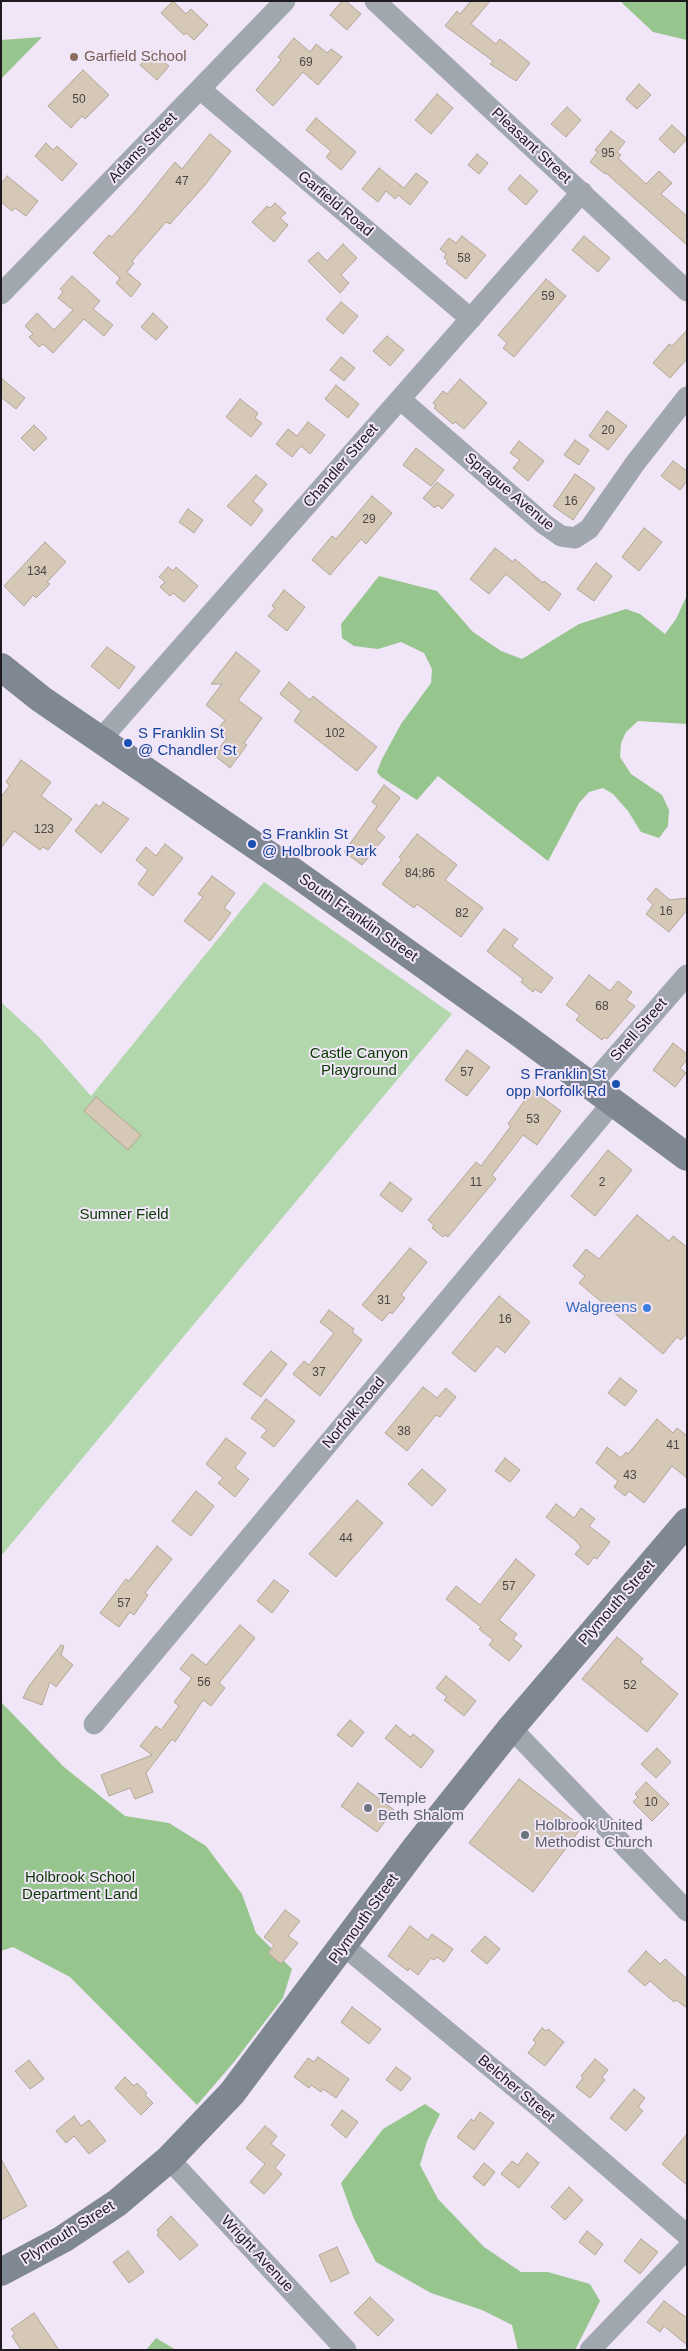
<!DOCTYPE html>
<style>
body{margin:0}
#map{position:relative;width:688px;height:2351px;overflow:hidden;background:#f1e5f8;font-family:Arial,sans-serif}
canvas{display:block}
.frame{position:absolute;inset:0;border:2px solid #1f1a21;pointer-events:none}
</style>
<div id="map">
<canvas width="688" height="2351"></canvas>
<div class="frame"></div>
</div>
<script>
const g = document.querySelector('canvas').getContext('2d');
g.lineJoin = 'round';
function paint(path, color) {
  g.fillStyle = color;
  g.fill(path, 'evenodd');
}
function poly(rows) {
  const path = new Path2D();
  for (const r of rows) {
    path.moveTo(r[0], r[1]);
    for (let i = 2; i < r.length; i += 2) path.lineTo(r[i], r[i + 1]);
  }
  return path;
}
function strokePath(path, color, width, dash) {
  g.strokeStyle = color;
  g.lineWidth = width;
  g.lineCap = dash ? 'butt' : 'round';
  g.setLineDash(dash || []);
  g.stroke(path);
}
function drawText(font, color, halo, rows, align = 'center') {
  g.font = font + ' Arial,sans-serif';
  g.lineWidth = 4;
  g.setLineDash([]);
  g.textBaseline = 'middle';
  g.strokeStyle = halo;
  g.fillStyle = color;
  for (const [text, x, y, turn = 0] of rows) {
    g.save();
    g.translate(x, y);
    g.rotate((+turn || 0) * Math.PI / 180);
    g.textAlign = isNaN(turn) ? turn : align;
    if (halo) g.strokeText(text, 0, 0);
    g.fillText(text, 0, 0);
    g.restore();
  }
}
paint(poly([
 [264,882,452,1014,1,1556,1,1002,41,1039,91,1096]
]), '#b3d7ac');
paint(poly([
 [620,1,687,1,687,40,653,32],
 [42,37,1,79,1,40],
 [379,576,437,591,473,632,501,651,522,659,579,624,626,609,640,614,665,634,676,619,687,595,687,724,638,721,626,732,621,743,620,757,631,774,662,795,669,810,668,826,659,838,641,832,628,811,613,794,603,788,589,792,579,803,548,861,438,776,417,800,381,777,377,772,382,759,401,724,431,683,432,669,424,653,401,642,378,649,354,646,342,638,341,624],
 [1,1702,64,1767,125,1816,169,1823,206,1846,242,1894,256,1933,292,1969,283,1998,234,2062,197,2105,70,1977,13,1947,1,1951],
 [425,2104,440,2114,427,2141,420,2165,438,2199,484,2247,521,2272,548,2272,590,2284,600,2301,575,2350,518,2350,512,2325,482,2310,431,2293,376,2262,354,2219,341,2183,383,2129],
 [156,2338,176,2350,146,2350]
]), '#96c58d');
const building = poly([
 [173,1,186,14,191,9,208,25,194,40,186,33,184,35,161,13,173,1],
 [342,1,346,1,361,14,347,30,330,15,342,1],
 [471,1,490,1,471,24,496,44,500,39,530,63,516,81,490,64,493,61,445,26,457,11,460,14,471,1],
 [294,38,310,52,316,44,327,53,331,49,342,57,318,85,303,72,273,106,256,90,281,60,278,57,294,38],
 [152,51,169,66,157,80,140,65,152,51],
 [83,70,109,95,85,119,82,116,71,128,48,106,83,70],
 [639,84,651,95,637,109,626,99,639,84],
 [437,94,453,108,431,134,415,120,437,94],
 [567,107,581,120,566,137,551,124,567,107],
 [316,118,356,152,341,170,326,157,331,151,306,130,316,118],
 [672,125,687,139,674,153,659,139,672,125],
 [611,131,625,142,617,152,621,155,618,158,646,184,659,171,672,183,661,194,687,216,687,245,606,173,605,174,590,162,598,152,595,150,611,131],
 [210,134,231,151,205,185,170,224,166,222,132,261,134,263,127,272,141,284,131,297,116,283,120,278,93,253,109,235,112,237,137,209,175,162,182,169,210,134],
 [46,143,53,150,57,146,77,164,62,181,35,156,46,143],
 [477,154,488,163,479,174,468,165,477,154],
 [379,168,404,188,416,173,428,182,410,205,398,195,395,199,386,191,378,202,362,189,379,168],
 [520,175,538,191,526,205,508,189,520,175],
 [7,176,38,201,26,216,15,208,12,211,1,202,1,184,7,176],
 [275,203,286,213,280,218,288,225,274,242,252,222,267,206,270,208,275,203],
 [462,236,486,255,466,279,446,263,448,261,444,258,446,254,440,249,449,238,456,243,462,236],
 [584,236,610,258,598,272,572,250,584,236],
 [343,244,357,258,341,275,349,283,340,293,308,261,318,252,327,261,343,244],
 [72,276,100,301,93,309,113,325,104,336,84,319,53,353,43,344,39,347,29,337,33,334,25,326,37,313,54,330,73,310,58,298,63,292,60,289,72,276],
 [546,279,566,296,514,357,503,348,507,343,498,335,546,279],
 [341,302,358,316,343,334,326,319,341,302],
 [153,313,168,327,156,340,141,327,153,313],
 [687,330,687,359,670,378,653,363,669,344,672,346,687,330],
 [387,336,404,350,390,366,373,351,387,336],
 [341,357,355,368,344,381,330,370,341,357],
 [1,378,25,398,16,409,1,397,1,378],
 [460,379,487,403,464,429,455,422,453,424,434,408,436,406,433,403,443,391,447,394,460,379],
 [336,385,359,404,348,418,325,399,336,385],
 [240,399,258,413,255,418,262,423,251,437,226,417,240,399],
 [607,411,627,426,608,450,589,436,607,411],
 [308,422,325,435,310,454,301,446,292,457,276,444,288,429,297,436,308,422],
 [34,425,47,438,34,451,21,438,34,425],
 [575,440,589,450,579,465,564,455,575,440],
 [519,441,544,461,528,481,513,468,520,460,510,453,519,441],
 [416,448,444,470,431,486,403,465,416,448],
 [673,461,687,471,687,481,680,490,661,476,673,461],
 [575,474,595,488,573,520,553,506,575,474],
 [256,475,267,484,253,501,263,510,251,526,227,506,256,475],
 [437,482,454,495,442,509,438,505,435,508,423,498,437,482],
 [372,496,392,513,366,544,361,539,330,575,312,560,332,536,336,539,372,496],
 [188,509,203,520,194,533,179,522,188,509],
 [644,528,662,542,639,571,622,557,644,528],
 [45,542,66,562,47,582,50,584,36,598,33,595,24,606,4,586,45,542],
 [495,548,513,562,515,559,543,583,544,581,561,594,549,611,506,574,489,594,470,579,495,548],
 [596,563,612,576,594,601,577,589,596,563],
 [168,567,173,571,176,567,198,586,184,602,173,593,170,596,160,587,165,582,159,577,168,567],
 [284,590,305,607,287,631,268,616,275,608,272,606,284,590],
 [107,647,135,667,119,689,91,666,107,647],
 [236,652,260,671,238,700,262,718,244,743,247,745,230,768,214,755,227,738,217,730,225,720,206,705,222,684,211,684,236,652],
 [289,682,310,700,313,696,377,747,357,771,294,721,301,711,280,694,289,682],
 [21,760,51,782,41,796,72,819,48,850,43,847,40,850,14,831,1,848,1,797,10,785,6,782,21,760],
 [384,785,400,798,376,830,385,837,362,865,344,852,377,806,372,802,384,785],
 [103,802,129,819,101,853,75,831,96,804,100,807,103,802],
 [417,834,457,865,445,880,483,908,461,937,417,904,414,908,382,884,402,859,399,857,417,834],
 [165,844,183,858,153,896,138,884,148,870,136,860,146,847,156,856,165,844],
 [212,876,235,893,224,908,231,913,210,941,184,921,203,897,198,894,212,876],
 [656,888,670,900,687,898,687,910,669,932,646,914,653,905,647,899,656,888],
 [504,929,518,939,512,946,553,978,541,993,535,989,533,992,521,982,523,979,487,951,504,929],
 [589,975,610,991,618,981,632,992,626,1000,635,1006,607,1039,604,1037,602,1040,576,1020,580,1015,566,1005,589,975],
 [673,1043,687,1054,687,1060,680,1068,686,1073,675,1087,653,1070,673,1043],
 [467,1050,490,1067,467,1096,445,1080,467,1050],
 [532,1090,561,1111,537,1145,523,1135,492,1175,496,1179,448,1237,445,1235,443,1237,432,1228,434,1225,428,1220,476,1162,481,1166,511,1126,508,1124,532,1090],
 [96,1097,141,1135,128,1150,84,1111,96,1097],
 [608,1150,632,1170,595,1216,571,1196,608,1150],
 [390,1182,412,1199,402,1212,380,1195,390,1182],
 [637,1215,669,1241,673,1236,687,1247,687,1333,681,1340,677,1337,663,1354,579,1283,585,1276,573,1266,586,1249,599,1259,637,1215],
 [410,1248,427,1262,401,1295,405,1298,392,1314,390,1312,382,1321,362,1305,410,1248],
 [499,1296,530,1322,505,1353,497,1346,475,1372,452,1353,499,1296],
 [329,1310,354,1329,352,1332,362,1340,320,1396,293,1374,304,1361,309,1365,334,1333,320,1322,329,1310],
 [271,1351,287,1364,261,1397,243,1384,271,1351],
 [620,1378,637,1391,625,1406,608,1393,620,1378],
 [423,1387,437,1398,446,1388,456,1397,440,1417,436,1415,407,1451,385,1433,423,1387],
 [266,1399,295,1421,274,1447,261,1437,267,1430,251,1418,266,1399],
 [657,1419,673,1433,677,1428,687,1436,687,1478,672,1466,644,1503,629,1491,625,1496,614,1487,618,1481,596,1463,607,1447,621,1458,626,1452,628,1454,657,1419],
 [226,1438,246,1453,235,1468,249,1479,235,1497,218,1483,223,1478,206,1464,226,1438],
 [505,1458,520,1470,510,1482,495,1471,505,1458],
 [422,1469,446,1490,432,1506,408,1484,422,1469],
 [196,1491,214,1506,191,1536,172,1521,196,1491],
 [357,1500,383,1523,336,1577,309,1554,357,1500],
 [556,1504,574,1518,581,1508,595,1519,589,1526,610,1542,597,1559,594,1557,588,1565,575,1554,581,1547,576,1541,546,1517,556,1504],
 [157,1546,172,1559,145,1593,148,1595,134,1615,130,1612,119,1627,100,1613,126,1579,129,1581,157,1546],
 [516,1559,535,1575,499,1620,517,1634,513,1639,522,1646,509,1661,489,1645,493,1640,479,1629,481,1627,446,1599,456,1586,480,1605,516,1559],
 [274,1580,289,1591,272,1613,257,1601,274,1580],
 [240,1625,255,1638,219,1683,225,1688,211,1706,203,1700,175,1742,172,1739,146,1773,153,1792,135,1799,130,1788,109,1796,101,1775,152,1755,140,1746,156,1726,161,1730,179,1706,174,1702,192,1678,180,1669,192,1654,206,1665,240,1625],
 [617,1637,643,1659,640,1662,678,1694,647,1732,582,1679,617,1637],
 [61,1645,64,1646,61,1655,73,1665,56,1687,50,1682,42,1705,23,1698,29,1686,61,1645],
 [446,1676,476,1701,464,1716,444,1700,447,1697,436,1688,446,1676],
 [350,1720,364,1732,352,1747,337,1735,350,1720],
 [396,1725,410,1737,413,1734,434,1751,421,1768,385,1738,396,1725],
 [657,1748,671,1762,656,1778,641,1764,657,1748],
 [519,1779,582,1827,533,1892,469,1843,519,1779],
 [646,1782,669,1804,652,1821,633,1802,638,1797,635,1794,646,1782],
 [358,1783,394,1810,377,1832,341,1806,358,1783],
 [285,1910,300,1921,288,1936,298,1943,281,1964,268,1953,274,1945,264,1937,285,1910],
 [410,1926,428,1940,432,1934,453,1949,444,1962,437,1957,434,1960,431,1958,418,1975,409,1968,408,1971,388,1956,410,1926],
 [485,1936,500,1949,487,1964,471,1951,485,1936],
 [646,1951,660,1964,665,1959,687,1979,687,2008,676,2000,674,2002,650,1981,645,1986,628,1971,646,1951],
 [352,2007,381,2029,369,2044,341,2022,352,2007],
 [542,2028,546,2031,548,2029,564,2042,545,2066,528,2053,536,2043,533,2040,542,2028],
 [318,2057,349,2079,336,2098,323,2089,321,2092,311,2085,309,2088,294,2077,308,2058,314,2062,318,2057],
 [595,2059,608,2070,602,2077,605,2080,590,2098,576,2087,583,2078,581,2076,595,2059],
 [29,2060,44,2079,30,2089,15,2071,29,2060],
 [396,2067,411,2078,401,2091,386,2080,396,2067],
 [125,2077,134,2086,137,2083,147,2093,145,2095,153,2103,141,2115,115,2088,125,2077],
 [634,2089,645,2098,638,2107,643,2111,626,2131,610,2118,634,2089],
 [342,2110,358,2122,346,2138,331,2125,342,2110],
 [480,2112,494,2123,474,2150,457,2137,471,2119,474,2121,480,2112],
 [74,2116,81,2126,89,2120,106,2141,89,2154,74,2136,66,2143,56,2131,74,2116],
 [265,2126,277,2136,271,2144,285,2155,275,2168,282,2174,264,2194,250,2182,265,2164,246,2148,265,2126],
 [687,2134,687,2185,662,2164,687,2134],
 [527,2153,539,2163,519,2188,501,2174,512,2161,518,2165,527,2153],
 [1,2159,27,2206,1,2220,1,2159],
 [484,2163,495,2172,484,2186,473,2177,484,2163],
 [569,2187,583,2200,565,2220,551,2207,569,2187],
 [171,2216,198,2245,180,2260,157,2235,159,2233,157,2230,171,2216],
 [587,2231,603,2244,595,2255,579,2242,587,2231],
 [641,2239,658,2252,640,2274,624,2261,641,2239],
 [337,2247,349,2273,331,2282,319,2255,337,2247],
 [128,2251,144,2272,129,2283,113,2262,128,2251],
 [370,2297,394,2320,378,2336,354,2313,370,2297],
 [664,2301,687,2318,687,2345,664,2326,660,2332,647,2322,664,2301],
 [34,2313,59,2350,21,2350,12,2336,15,2334,11,2329,34,2313]
]);
paint(building, '#d5c8b6');
strokePath(building, '#b2a694', 1);
strokePath(poly([
 [375,1,687,291],
 [200,89,471,319],
 [1,294,285,1],
 [400,399,544,524,561,536,575,538,589,529,636,462,687,397],
 [101,739,582,192],
 [591,1085,687,975],
 [94,1724,614,1101],
 [511,1728,687,1911],
 [344,1946,546,2113,687,2235],
 [169,2159,346,2350],
 [590,2350,687,2249]
]), '#a1a7af', 21);
strokePath(poly([
 [1,667,41,699,291,870,518,1032,687,1157],
 [1,2272,63,2239,117,2203,169,2159,232,2093,417,1846,511,1728,687,1522]
]), '#7f8792', 28);
for (const [x, y, r, color] of [
 [74,57,5,"#8d6e63"],
 [128,743,5,"#1a4fb4"],
 [252,844,5,"#1a4fb4"],
 [616,1084,5,"#1a4fb4"],
 [647,1308,5,"#3f7fe0"],
 [368,1808,5,"#6b7280"],
 [525,1835,5,"#6b7280"]
]) {
  const dot = new Path2D();
  dot.arc(x, y, r, 0, 2 * Math.PI);
  g.fillStyle = color;
  g.fill(dot);
  strokePath(dot, '#f1e5f8', 2);
}
drawText('12px', '#4c4646', null, [
 ["69",306,63],
 ["50",79,100],
 ["95",608,154],
 ["47",182,182],
 ["58",464,259],
 ["59",548,297],
 ["20",608,431],
 ["16",571,502],
 ["29",369,520],
 ["134",37,572],
 ["102",335,734],
 ["123",44,830],
 ["84;86",420,874],
 ["16",666,912],
 ["82",462,914],
 ["68",602,1007],
 ["57",467,1073],
 ["53",533,1120],
 ["11",476,1183],
 ["2",602,1183],
 ["31",384,1301],
 ["16",505,1320],
 ["37",319,1373],
 ["38",404,1432],
 ["41",673,1446],
 ["43",630,1476],
 ["44",346,1539],
 ["57",509,1587],
 ["57",124,1604],
 ["56",204,1683],
 ["52",630,1686],
 ["10",651,1803]
]);
drawText('15px', '#785e54', '#f1e5f8', [
 ["Garfield School",84,57]
], 'left');
drawText('15px', '#1f1a21', '#f1e5f8', [
 ["Pleasant Street",531,146,43],
 ["Adams Street",143,148,-46],
 ["Garfield Road",335,204,40],
 ["Chandler Street",341,466,-49],
 ["Sprague Avenue",509,492,40],
 ["South Franklin Street",358,918,35],
 ["Snell Street",639,1030,-49],
 ["Norfolk Road",354,1413,-50],
 ["Plymouth Street",617,1603,-49],
 ["Plymouth Street",364,1919,-54],
 ["Belcher Street",516,2089,40],
 ["Plymouth Street",68,2233,-32],
 ["Wright Avenue",257,2254,47]
]);
drawText('15px', '#164399', '#f1e5f8', [
 ["S Franklin St",138,734],
 ["@ Chandler St",138,751],
 ["S Franklin St",262,835],
 ["@ Holbrook Park",262,852],
 ["S Franklin St",606,1075,"right"],
 ["opp Norfolk Rd",606,1092,"right"]
], 'left');
drawText('15px', '#093a01', '#f1e5f8', [
 ["Castle Canyon",359,1054],
 ["Playground",359,1071],
 ["Sumner Field",124,1215],
 ["Holbrook School",80,1878],
 ["Department Land",80,1895]
]);
drawText('15px', '#366cbe', '#f1e5f8', [
 ["Walgreens",637,1308]
], 'right');
drawText('15px', '#5b616d', '#f1e5f8', [
 ["Temple",378,1799],
 ["Beth Shalom",378,1816],
 ["Holbrook United",535,1826],
 ["Methodist Church",535,1843]
], 'left');
</script>
